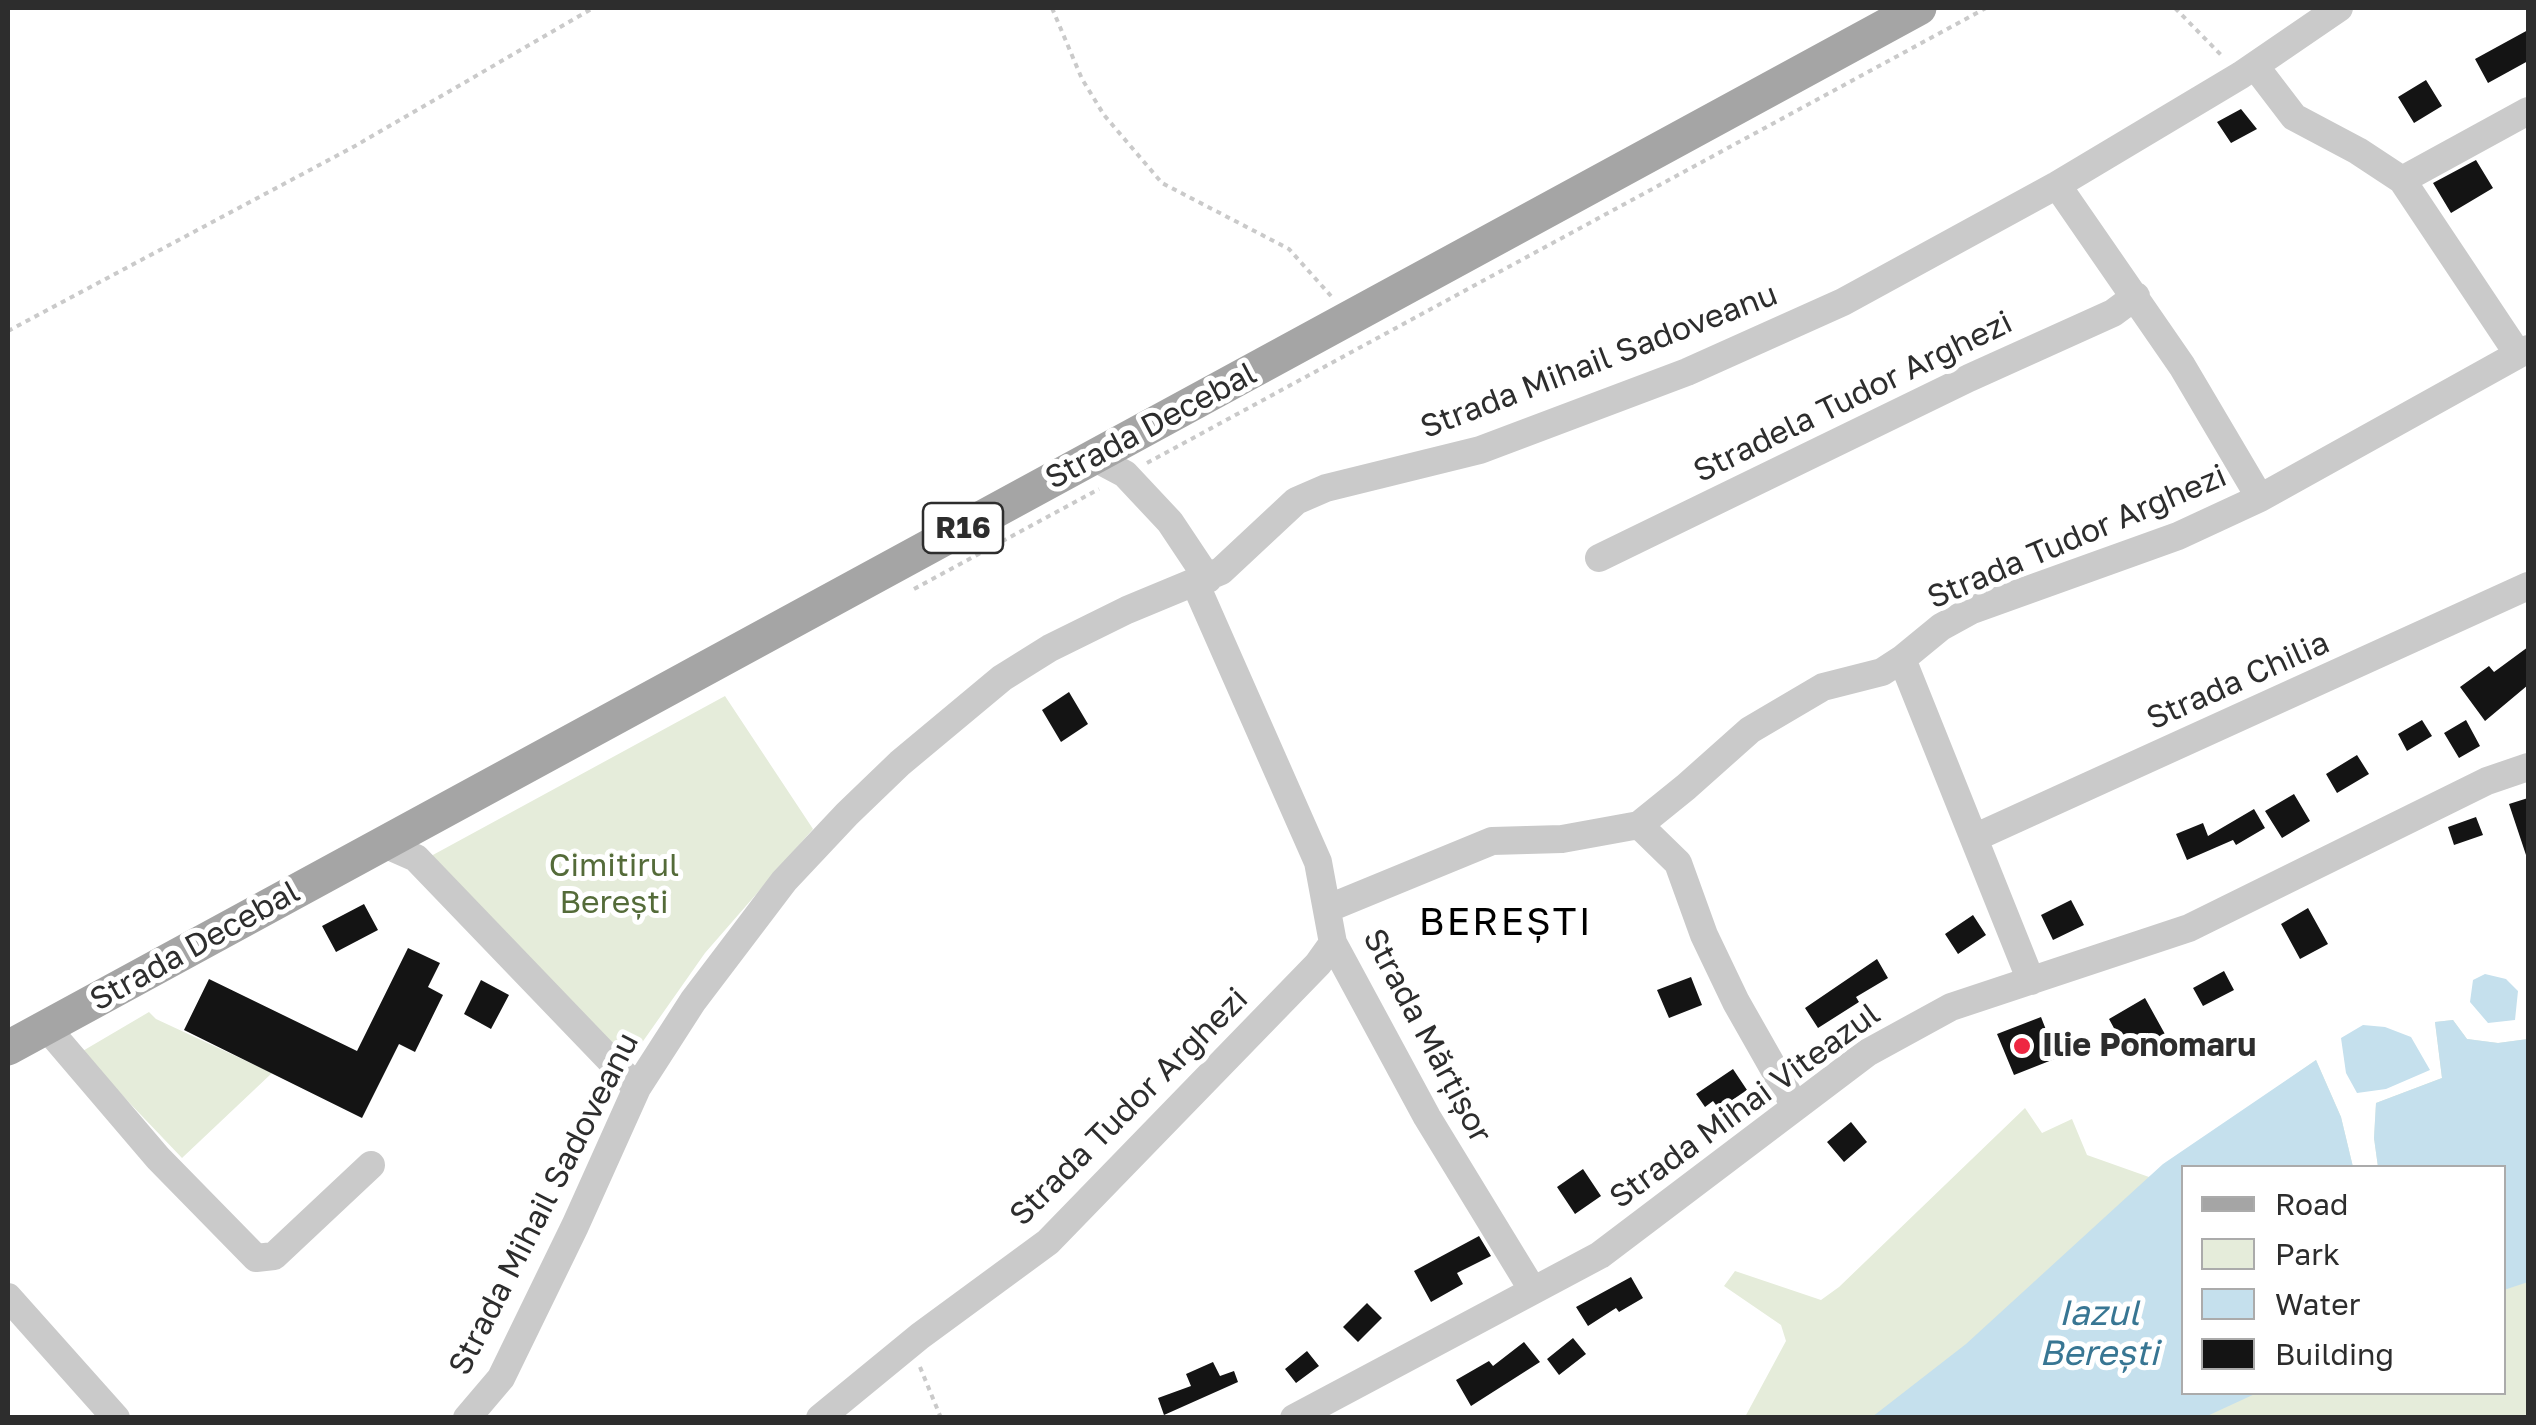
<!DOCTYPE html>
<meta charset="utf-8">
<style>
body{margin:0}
#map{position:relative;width:2536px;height:1425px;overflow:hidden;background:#fff;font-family:"Golos Text",sans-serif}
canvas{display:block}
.frame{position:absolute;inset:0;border:10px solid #2d2d2d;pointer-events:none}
.legend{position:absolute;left:2181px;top:1165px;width:325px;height:230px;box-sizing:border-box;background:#fff;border:2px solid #ababab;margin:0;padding:12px 18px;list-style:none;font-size:30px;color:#2d2d2d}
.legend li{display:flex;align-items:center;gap:20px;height:50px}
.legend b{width:50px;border:2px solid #ababab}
</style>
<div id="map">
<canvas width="2536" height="1425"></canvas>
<div class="frame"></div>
<ul class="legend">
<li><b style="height:12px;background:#a5a5a5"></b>Road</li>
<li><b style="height:28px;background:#e5ecda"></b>Park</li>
<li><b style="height:28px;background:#c5e0ed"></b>Water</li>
<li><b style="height:28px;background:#141414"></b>Building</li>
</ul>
</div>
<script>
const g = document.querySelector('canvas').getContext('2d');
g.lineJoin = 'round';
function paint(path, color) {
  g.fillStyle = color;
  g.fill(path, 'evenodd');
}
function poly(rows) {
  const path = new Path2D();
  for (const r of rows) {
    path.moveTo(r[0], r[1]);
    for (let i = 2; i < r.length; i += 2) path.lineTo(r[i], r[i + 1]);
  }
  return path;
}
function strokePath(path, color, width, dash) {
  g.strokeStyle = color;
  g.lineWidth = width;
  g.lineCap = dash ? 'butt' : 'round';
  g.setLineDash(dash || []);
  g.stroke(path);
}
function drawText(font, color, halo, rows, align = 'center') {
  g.font = font + ' "Golos Text",sans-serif';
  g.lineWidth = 10;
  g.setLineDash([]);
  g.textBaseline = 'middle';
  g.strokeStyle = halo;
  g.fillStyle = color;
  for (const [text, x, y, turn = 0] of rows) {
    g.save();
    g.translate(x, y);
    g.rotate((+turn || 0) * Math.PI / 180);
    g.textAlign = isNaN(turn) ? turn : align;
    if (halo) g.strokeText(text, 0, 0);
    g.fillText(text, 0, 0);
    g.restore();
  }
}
paint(poly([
 [725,696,813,829,705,953,627,1064,431,856],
 [149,1012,156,1019,272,1073,182,1158,81,1052],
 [2453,1020,2467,1039,2498,1043,2528,1039,2528,1417,1745,1417,1786,1341,1781,1325,1724,1286,1735,1271,1821,1300,1839,1287,2025,1108,2042,1133,2072,1119,2087,1155,2149,1177,2316,1060,2341,1117,2353,1167,2184,1168,2184,1392,2504,1392,2504,1168,2378,1167,2374,1138,2376,1103,2442,1078,2435,1022]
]), '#e5ecda');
paint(poly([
 [2485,974,2506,979,2518,991,2515,1020,2488,1023,2470,1002,2473,980],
 [2453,1020,2467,1039,2498,1043,2528,1039,2528,1282,2504,1290,2504,1168,2378,1167,2374,1138,2376,1103,2442,1078,2435,1022],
 [2363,1025,2385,1027,2411,1037,2430,1070,2386,1089,2357,1093,2346,1073,2341,1038],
 [2316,1060,2341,1117,2353,1167,2184,1168,2184,1392,2257,1393,2205,1417,1872,1417,1966,1344,2163,1164]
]), '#c5e0ed');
paint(poly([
 [2528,30,2528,61,2488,83,2475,59],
 [2426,80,2442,106,2414,123,2398,97],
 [2241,109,2257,129,2231,143,2217,122],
 [2476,160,2493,188,2451,213,2433,183],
 [2528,647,2528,685,2485,721,2460,687,2489,666,2494,672],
 [1069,692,1088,724,1061,742,1042,710],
 [2422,720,2432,736,2407,751,2398,734],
 [2466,720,2480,746,2459,758,2444,733],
 [2357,755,2369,774,2337,793,2326,774],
 [2294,794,2310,821,2282,838,2265,811],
 [2528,798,2528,855,2526,855,2509,804],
 [2254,809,2265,828,2236,845,2233,840,2187,860,2176,834,2203,823,2208,836],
 [2476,817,2483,835,2454,845,2448,827],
 [2071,900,2084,925,2053,940,2041,915],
 [364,904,378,930,336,952,322,926],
 [2308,908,2328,944,2300,959,2281,924],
 [1973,915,1986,935,1958,954,1945,934],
 [408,948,440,963,428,987,443,995,415,1052,399,1044,362,1118,184,1030,209,979,357,1051],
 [1877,959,1888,978,1856,997,1859,1002,1818,1028,1805,1008],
 [2224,971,2234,990,2203,1006,2193,988],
 [1691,977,1702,1005,1669,1018,1657,990],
 [481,980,509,995,491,1029,464,1014],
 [2145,998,2166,1036,2125,1059,2116,1044,2121,1041,2109,1019],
 [2041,1017,2057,1058,2014,1075,1997,1034],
 [1733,1069,1747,1090,1719,1109,1713,1101,1705,1107,1696,1094],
 [1851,1122,1867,1142,1844,1162,1827,1142],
 [1583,1169,1601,1196,1575,1214,1557,1187],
 [1479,1236,1491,1256,1457,1273,1463,1284,1431,1302,1414,1271],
 [1631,1277,1643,1298,1619,1312,1616,1308,1588,1326,1576,1307],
 [1367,1303,1382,1318,1358,1342,1343,1327],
 [1573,1338,1586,1354,1559,1375,1547,1359],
 [1524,1342,1540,1362,1471,1406,1456,1380,1489,1361,1493,1366],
 [1307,1351,1319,1366,1296,1383,1285,1369],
 [1213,1362,1220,1376,1234,1371,1238,1382,1164,1415,1158,1398,1191,1386,1186,1374]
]), '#141414');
strokePath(poly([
 [1052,8,1082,79,1104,115,1162,183,1289,249,1331,296],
 [2175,8,2224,58],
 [8,331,355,146,593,8],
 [1147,463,1986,8],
 [914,589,1099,489],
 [920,1367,941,1418]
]), '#cacaca', 4, [5, 5]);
strokePath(poly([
 [2255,66,2294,117,2358,151,2402,180,2518,354],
 [2402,180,2528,111],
 [2057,185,2182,366,2260,498],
 [1093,457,1125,474,1170,522,1208,579],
 [1599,558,1969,378,2113,313,2136,296],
 [1195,583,1318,862,1333,943,1427,1117,1532,1289],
 [1902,659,2031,981],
 [1639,825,1678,863,1704,935,1736,1002,1795,1106],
 [1974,838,2528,586],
 [382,843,416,858,637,1088],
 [1329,908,1492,841,1562,839,1639,825,1686,787,1750,730,1823,687,1882,672,1902,659,1941,627,1972,610,2178,536,2260,498,2528,349],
 [47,1028,158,1158,256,1258,274,1256,371,1165],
 [8,1297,116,1418],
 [467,1418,501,1378,575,1226,637,1088,693,1001,784,881,847,814,900,763,1002,678,1050,648,1127,610,1221,571,1296,501,1326,488,1480,450,1687,372,1843,302,2057,185,2241,75,2339,8],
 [820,1418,920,1336,1048,1242,1318,964,1333,943],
 [1294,1418,1600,1255,1867,1053,1951,1007,2189,928,2487,781,2528,767]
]), '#cacaca', 28);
strokePath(poly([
 [8,1048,1919,8]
]), '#a5a5a5', 35);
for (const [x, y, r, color] of [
 [2022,1046,10,"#ee2642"]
]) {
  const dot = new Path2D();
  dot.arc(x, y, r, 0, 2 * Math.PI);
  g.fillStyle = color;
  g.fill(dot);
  strokePath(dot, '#fff', 4);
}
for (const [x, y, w] of [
 [963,528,80]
]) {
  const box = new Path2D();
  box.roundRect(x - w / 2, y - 25, w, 50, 8);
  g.fillStyle = '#fff';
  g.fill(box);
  strokePath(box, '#2d2d2d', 2.5);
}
drawText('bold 30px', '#2d2d2d', null, [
 ["R16",963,528]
]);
drawText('32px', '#2d2d2d', '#fff', [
 ["Strada Mihail Sadoveanu",1599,361,-21],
 ["Stradela Tudor Arghezi",1853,397,-26],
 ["Strada Decebal",1151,426,-28],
 ["Strada Tudor Arghezi",2077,537,-23],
 ["Strada Chilia",2238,681,-24],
 ["Strada Decebal",195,946,-29],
 ["Strada Mărțișor",1427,1036,62],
 ["Strada Mihai Viteazul",1745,1106,-36],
 ["Strada Tudor Arghezi",1129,1107,-45],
 ["Strada Mihail Sadoveanu",544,1204,-63]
]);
drawText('32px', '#546b39', '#fff', [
 ["Cimitirul",614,866],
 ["Berești",614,903]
]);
drawText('bold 32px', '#2d2d2d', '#fff', [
 ["Ilie Ponomaru",2042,1046]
], 'left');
drawText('italic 35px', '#387693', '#fff', [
 ["Iazul",2099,1314],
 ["Berești",2099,1354]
]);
g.letterSpacing = '2.5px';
drawText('38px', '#000', '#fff', [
 ["BEREȘTI",1506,923]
]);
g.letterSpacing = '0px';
</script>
